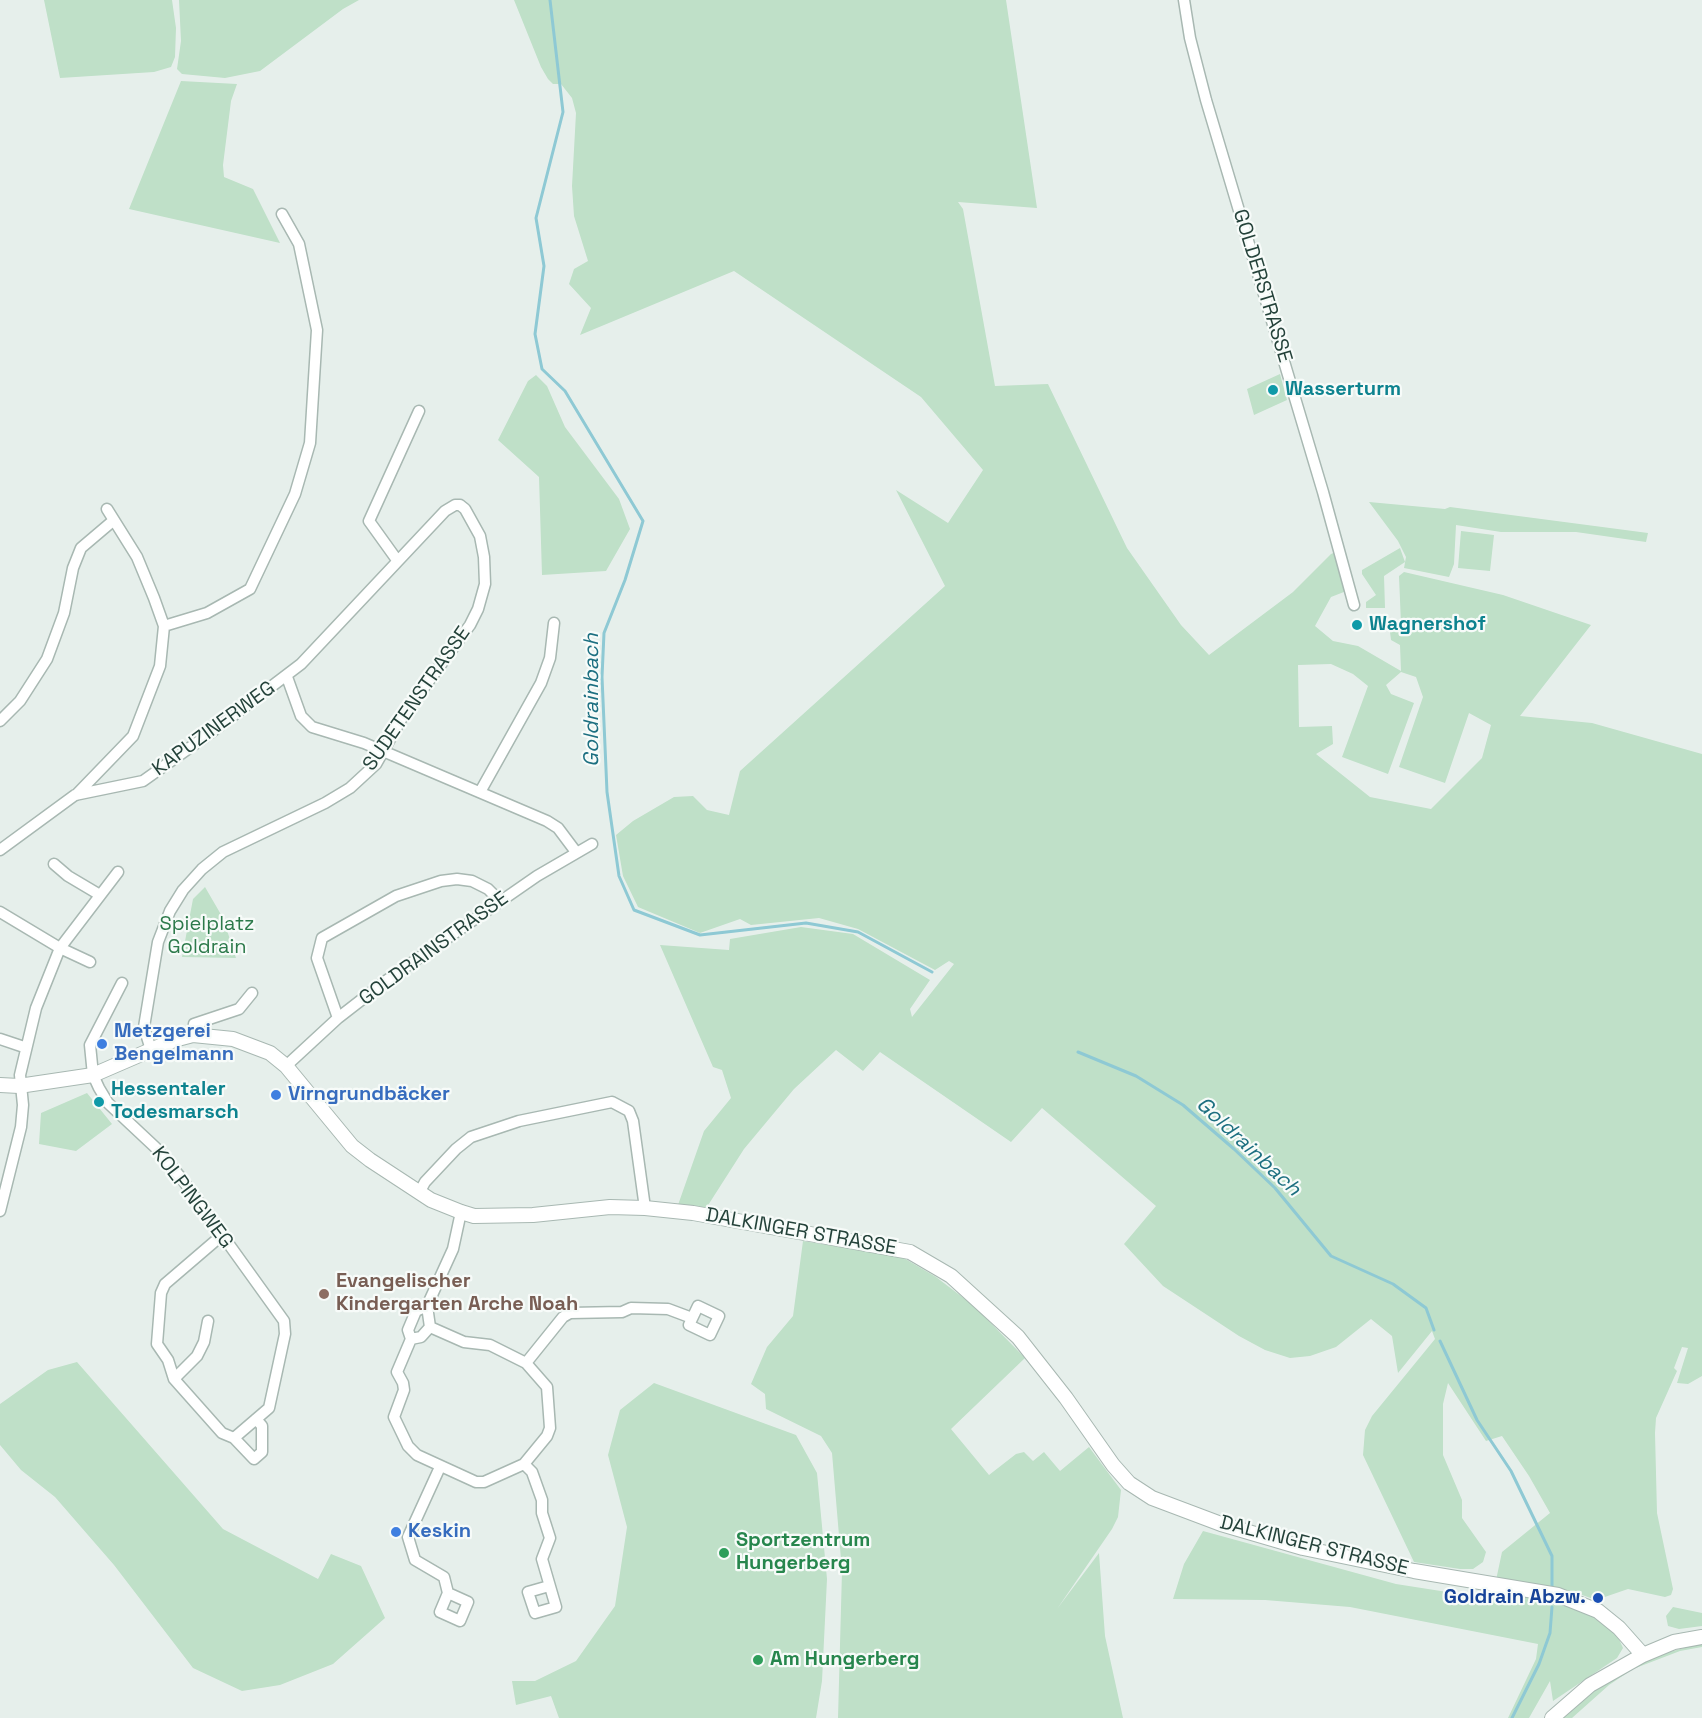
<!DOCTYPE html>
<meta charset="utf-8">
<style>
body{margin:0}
canvas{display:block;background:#e6efeb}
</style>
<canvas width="1702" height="1718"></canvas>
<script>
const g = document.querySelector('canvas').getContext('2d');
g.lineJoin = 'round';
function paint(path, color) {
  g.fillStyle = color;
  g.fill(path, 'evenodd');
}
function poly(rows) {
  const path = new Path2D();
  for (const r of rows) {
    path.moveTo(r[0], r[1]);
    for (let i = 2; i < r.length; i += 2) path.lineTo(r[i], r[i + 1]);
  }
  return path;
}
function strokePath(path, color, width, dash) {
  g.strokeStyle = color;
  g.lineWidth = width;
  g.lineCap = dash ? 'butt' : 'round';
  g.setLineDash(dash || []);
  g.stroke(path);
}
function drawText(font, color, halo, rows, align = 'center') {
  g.font = font + ' "Space Grotesk",sans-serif';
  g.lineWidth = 4.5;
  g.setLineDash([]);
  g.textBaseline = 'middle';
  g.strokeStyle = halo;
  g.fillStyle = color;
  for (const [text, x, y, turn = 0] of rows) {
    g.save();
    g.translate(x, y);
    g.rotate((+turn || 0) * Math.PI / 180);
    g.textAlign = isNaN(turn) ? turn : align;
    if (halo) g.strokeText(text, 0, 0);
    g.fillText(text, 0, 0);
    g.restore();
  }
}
paint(poly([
 [44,0,172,0,176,28,175,57,171,67,154,72,60,78],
 [179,0,359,0,343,9,260,71,225,78,182,74,177,69,181,41],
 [514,0,1006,0,1037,208,958,202,963,209,995,386,1048,384,1127,548,1181,625,1209,655,1293,592,1331,554,1338,551,1349,590,1331,597,1315,626,1333,641,1358,646,1401,671,1400,645,1391,640,1389,624,1401,624,1399,576,1404,572,1503,595,1591,625,1520,716,1592,723,1702,754,1702,1376,1688,1384,1677,1383,1688,1348,1682,1347,1674,1368,1677,1371,1656,1418,1655,1433,1657,1513,1673,1589,1671,1595,1665,1597,1628,1589,1596,1600,1574,1592,1566,1605,1594,1616,1618,1637,1623,1648,1617,1658,1553,1701,1550,1681,1529,1718,1508,1718,1536,1659,1538,1644,1350,1607,1265,1600,1173,1599,1184,1564,1203,1531,1396,1584,1492,1599,1502,1552,1550,1513,1529,1476,1502,1436,1486,1441,1448,1383,1443,1404,1443,1455,1462,1500,1462,1518,1486,1552,1483,1562,1473,1569,1460,1569,1414,1562,1363,1455,1365,1430,1372,1416,1435,1339,1432,1331,1398,1373,1392,1336,1371,1319,1336,1347,1310,1356,1290,1358,1265,1350,1239,1336,1163,1286,1124,1244,1156,1206,1042,1108,1011,1142,880,1052,863,1071,836,1050,794,1089,744,1149,705,1210,678,1205,704,1131,731,1098,722,1070,713,1067,660,945,729,950,730,939,801,927,853,934,930,980,910,1009,912,1017,954,964,949,961,935,970,858,929,819,918,751,925,740,919,700,933,638,907,623,876,616,835,633,821,674,797,693,796,707,810,729,815,740,771,945,586,896,490,948,523,983,470,921,397,734,271,580,335,591,308,569,284,574,269,588,261,574,216,572,186,576,113,572,98,561,84,553,84,548,79,541,67],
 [1331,664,1353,674,1368,686,1342,757,1388,774,1414,703,1391,694,1386,685,1401,672,1416,677,1423,697,1399,767,1445,783,1469,713,1491,725,1482,758,1431,809,1370,797,1316,754,1333,744,1332,726,1299,727,1298,665],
 [181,81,237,84,231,101,223,165,224,177,253,189,280,243,129,209],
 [1280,374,1287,400,1254,415,1247,389],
 [536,375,547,386,565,427,619,499,630,529,606,571,542,575,539,477,498,440,528,381],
 [1369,502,1445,509,1450,507,1648,533,1646,542,1576,532,1501,532,1456,525,1454,564,1449,577,1404,568,1406,557,1398,541],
 [1461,531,1494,535,1490,571,1458,568],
 [1400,548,1405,562,1384,576,1385,608,1366,608,1366,602,1376,595,1362,574,1362,570],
 [205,887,223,918,236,958,182,957,193,899],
 [87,1093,112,1124,76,1151,39,1144,41,1113],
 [803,1241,902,1257,936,1277,974,1306,1025,1358,951,1429,989,1475,1016,1454,1024,1452,1033,1461,1044,1452,1060,1471,1089,1447,1121,1490,1118,1517,1112,1529,1057,1609,1099,1553,1105,1636,1123,1718,838,1718,842,1571,832,1453,821,1436,766,1409,765,1394,751,1384,767,1347,793,1316],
 [77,1362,223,1529,318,1579,331,1554,361,1566,385,1618,333,1664,280,1685,242,1691,193,1668,114,1565,55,1497,21,1470,0,1445,0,1404,48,1370],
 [654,1383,796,1435,817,1473,827,1579,822,1681,816,1718,559,1718,551,1696,516,1705,512,1681,535,1681,576,1661,615,1606,627,1527,608,1455,620,1410],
 [1673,1607,1702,1613,1702,1626,1679,1629,1668,1626,1666,1616],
 [1702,1643,1702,1647,1680,1651,1633,1669,1609,1685,1572,1718,1558,1718,1608,1679,1655,1656]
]), '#bfe0c8');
strokePath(poly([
 [550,0,563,112,536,218,544,266,535,334,542,369,565,391,643,521,625,580,604,633,602,677,607,792,619,876,634,910,700,935,806,923,858,932,932,972],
 [1078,1052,1136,1076,1183,1105,1234,1149,1275,1188,1331,1256,1393,1284,1426,1308,1434,1330],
 [1440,1341,1477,1420,1511,1471,1552,1556,1552,1587],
 [1512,1718,1539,1664,1550,1633,1552,1607]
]), '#8ec9d4', 3);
const minor = poly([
 [1184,0,1190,38,1206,100,1323,492,1354,605],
 [397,560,369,521,419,411],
 [164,626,207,613,250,589,295,494,310,443,317,330,299,244,282,214],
 [287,677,301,716,312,727,364,743,547,821,558,828,576,852],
 [0,721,20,701,47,659,64,613,73,568,81,548,114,520],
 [480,792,541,683,550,658,554,623],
 [76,795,133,736,160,666,164,626,154,598,137,557,107,509],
 [0,850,75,795,143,781,209,734,301,664,445,511,455,505,460,505,465,509,480,536,484,557,485,584,478,609,470,625,403,716,376,764,350,788,325,803,223,852,202,869,183,890,170,911,158,942,144,1027,151,1050],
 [54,864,68,876,100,895],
 [0,912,60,948,90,962],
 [122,983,90,1045,93,1075,99,1088,108,1103,156,1148,182,1179,284,1321,285,1334,269,1408,234,1438,254,1459,262,1452,262,1426,256,1419],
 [338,1018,317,958,322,938,396,896,441,881,457,879,472,881,488,889,500,901],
 [193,1035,194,1024,239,1009,252,993],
 [0,1039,24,1047],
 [286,1066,338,1018,387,980,537,876,592,844],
 [419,1193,425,1182,456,1149,471,1137,519,1121,612,1102,629,1111,633,1121,645,1208],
 [0,1211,21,1127,23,1105,20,1075,36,1008,60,948,118,872],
 [221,1236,165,1284,161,1293,157,1344,168,1360,174,1379,222,1433,234,1438],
 [427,1306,453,1249,461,1212],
 [427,1306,430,1327,421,1337,411,1339,408,1330,416,1311,427,1306],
 [698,1306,719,1316,710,1335,689,1325,698,1306],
 [411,1339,397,1372,403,1383,404,1390,394,1417,408,1446,417,1455,476,1482,484,1482,524,1464,547,1436,550,1428,547,1387,526,1363,490,1345,464,1342,430,1327],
 [526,1363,563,1317,570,1313,622,1312,631,1308,668,1309,692,1318],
 [174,1379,197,1356,204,1342,208,1321],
 [524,1464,532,1472,542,1500,542,1513,550,1538,542,1559,556,1607,535,1613,528,1592,549,1586],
 [440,1467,408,1537,415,1560,444,1577,448,1593,440,1612,460,1621,468,1602,448,1593]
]);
const tertiary = poly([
 [0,1085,19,1086,93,1075,174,1040,193,1035,233,1039,270,1053,286,1066,352,1146,370,1160,431,1200,461,1212,474,1216,533,1215,610,1207,645,1208,693,1213,910,1252,951,1276,1018,1337,1066,1398,1113,1465,1129,1483,1152,1498,1221,1524,1303,1548,1414,1571,1558,1595,1598,1611,1619,1628,1643,1655],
 [1552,1718,1590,1685,1643,1655,1674,1642,1702,1637]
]);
strokePath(minor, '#a8b8b2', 13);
strokePath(tertiary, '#a8b8b2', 16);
strokePath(minor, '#fff', 10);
strokePath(tertiary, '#fff', 14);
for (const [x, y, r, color] of [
 [1273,390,6,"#0f9aa8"],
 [1357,625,6,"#0f9aa8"],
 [102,1044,6,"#3f7fe0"],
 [276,1095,6,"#3f7fe0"],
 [99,1102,6,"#0f9aa8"],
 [324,1294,6,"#8d6e63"],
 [396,1532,6,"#3f7fe0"],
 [724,1553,6,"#2e9e5b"],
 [1598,1598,6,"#1a4fb4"],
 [758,1660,6,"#2e9e5b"]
]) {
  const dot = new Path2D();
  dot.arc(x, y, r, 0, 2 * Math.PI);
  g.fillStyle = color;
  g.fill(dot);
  strokePath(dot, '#f7fbf9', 2);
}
drawText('20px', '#24423a', '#f7fbf9', [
 ["GOLDERSTRASSE",1262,286,73],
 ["SUDETENSTRASSE",417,699,-55],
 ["KAPUZINERWEG",214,729,-36],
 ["GOLDRAINSTRASSE",434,949,-36],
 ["KOLPINGWEG",192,1198,53],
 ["DALKINGER STRASSE",801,1232,10],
 ["DALKINGER STRASSE",1314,1546,14]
]);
drawText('bold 20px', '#0d838f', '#f7fbf9', [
 ["Wasserturm",1285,390],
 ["Wagnershof",1369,625],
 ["Hessentaler",111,1090],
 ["Todesmarsch",111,1113]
], 'left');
drawText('20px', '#2d7a4b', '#f7fbf9', [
 ["Spielplatz",207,925],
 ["Goldrain",207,948]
]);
drawText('bold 20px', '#366cbe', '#f7fbf9', [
 ["Metzgerei",114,1032],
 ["Bengelmann",114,1055],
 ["Virngrundbäcker",288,1095],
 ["Keskin",408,1532]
], 'left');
drawText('bold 20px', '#785e54', '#f7fbf9', [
 ["Evangelischer",336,1282],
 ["Kindergarten Arche Noah",336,1305]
], 'left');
drawText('bold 20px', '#27864d', '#f7fbf9', [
 ["Sportzentrum",736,1541],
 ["Hungerberg",736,1564],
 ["Am Hungerberg",770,1660]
], 'left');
drawText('bold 20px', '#164399', '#f7fbf9', [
 ["Goldrain Abzw.",1586,1598]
], 'right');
drawText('italic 21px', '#1c6f80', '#f7fbf9', [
 ["Goldrainbach",592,700,-90],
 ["Goldrainbach",1248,1147,43]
]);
</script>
